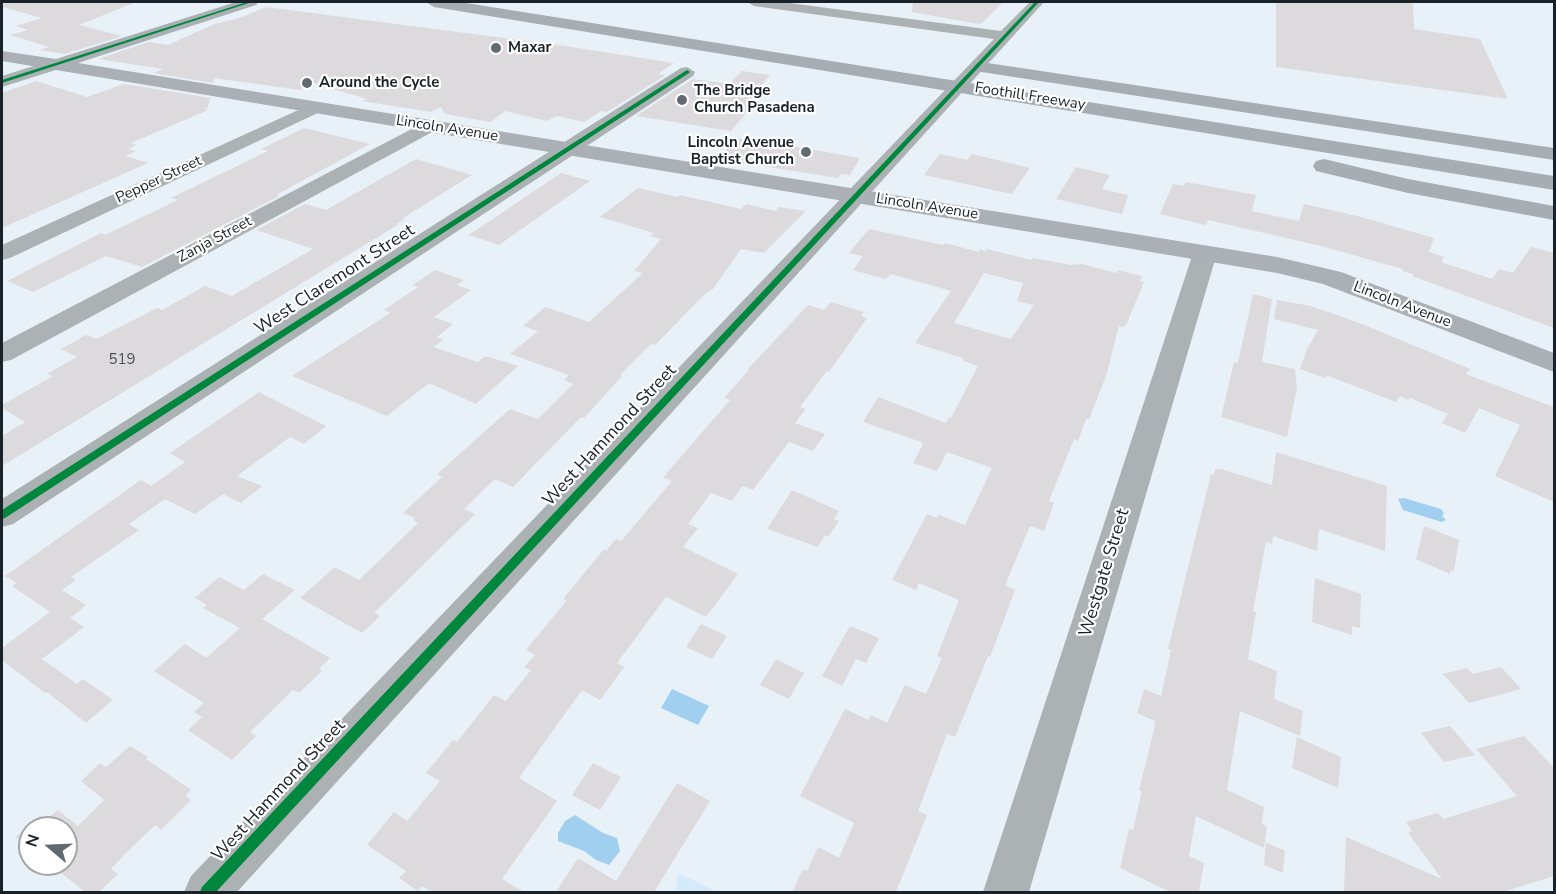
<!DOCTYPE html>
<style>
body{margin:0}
#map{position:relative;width:1556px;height:894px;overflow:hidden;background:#e8f1f7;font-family:"Nunito Sans",sans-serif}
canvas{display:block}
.frame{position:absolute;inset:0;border:3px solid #192229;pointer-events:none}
.north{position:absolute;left:18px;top:816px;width:60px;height:60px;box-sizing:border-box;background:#fff;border:2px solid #a3a7a9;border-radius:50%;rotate:289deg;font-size:16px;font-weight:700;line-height:24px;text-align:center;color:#192229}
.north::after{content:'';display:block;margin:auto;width:21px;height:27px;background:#616a71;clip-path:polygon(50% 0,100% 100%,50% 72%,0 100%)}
</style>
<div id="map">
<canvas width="1556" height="894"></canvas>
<div class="frame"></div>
<div class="north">N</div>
</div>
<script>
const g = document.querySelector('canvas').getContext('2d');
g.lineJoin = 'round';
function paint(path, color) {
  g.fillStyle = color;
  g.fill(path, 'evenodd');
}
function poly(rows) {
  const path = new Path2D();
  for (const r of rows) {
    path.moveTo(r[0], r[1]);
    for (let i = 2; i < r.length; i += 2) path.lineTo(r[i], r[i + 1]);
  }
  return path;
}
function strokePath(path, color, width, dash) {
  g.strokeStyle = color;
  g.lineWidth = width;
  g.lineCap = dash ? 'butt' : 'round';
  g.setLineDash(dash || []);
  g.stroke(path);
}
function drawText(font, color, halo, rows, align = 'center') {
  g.font = font + ' "Nunito Sans",sans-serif';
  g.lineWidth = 4.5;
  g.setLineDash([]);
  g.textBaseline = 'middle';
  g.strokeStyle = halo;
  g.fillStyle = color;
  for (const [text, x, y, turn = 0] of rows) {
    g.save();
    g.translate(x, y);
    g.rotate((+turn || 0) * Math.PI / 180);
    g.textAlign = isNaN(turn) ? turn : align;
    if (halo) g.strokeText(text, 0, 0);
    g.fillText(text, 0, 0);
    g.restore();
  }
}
paint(poly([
 [678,873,718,892,676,892]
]), '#d4ebfb');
paint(poly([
 [1404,498,1441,509,1444,513,1442,516,1446,520,1442,522,1403,510,1398,499],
 [672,689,709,706,698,725,661,708],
 [575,815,603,833,617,838,620,851,609,865,596,860,584,851,558,841,558,833,565,821]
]), '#a1cfef');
paint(poly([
 [4,2,136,2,79,25,122,36,65,54,39,50,49,47,10,35,28,30,16,26,42,18,3,7],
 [913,2,1003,2,982,23,978,24,912,12],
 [1276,2,1413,2,1414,29,1480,39,1508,99,1276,67],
 [266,7,565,46,674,63,658,74,666,75,607,112,601,111,584,122,557,116,547,121,505,111,491,122,445,114,441,107,431,112,362,101,367,99,313,83,300,90,214,78,213,83,153,73,163,69,98,59,149,42,168,45,212,25,242,17],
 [742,71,770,75,759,88,766,89,731,131,636,116,693,79,729,84],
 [36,81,87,97,124,84,210,98,208,107,204,109,208,110,131,143,137,145,128,149,136,151,125,156,148,163,2,228,2,93],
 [304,128,370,144,276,195,279,196,142,267,106,256,33,292,7,281,101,233,105,235,178,200,171,198,268,151,261,149],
 [736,138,803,148,860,158,850,175,840,174,838,178,718,159],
 [940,154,967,160,972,154,1030,168,1012,194,924,175],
 [416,159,472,175,403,218,405,219,397,224,399,224,2,466,2,436,25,422,2,408,2,405,53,376,47,374,77,357,61,349,86,335,96,339,157,308,162,310,205,286,232,296,313,249,256,230,305,204,326,210],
 [1076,167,1110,175,1102,189,1128,195,1122,214,1056,199],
 [561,173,590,181,499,245,469,235],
 [1186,182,1256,195,1252,211,1299,221,1304,204,1361,217,1434,238,1429,252,1444,257,1441,262,1492,279,1499,269,1513,273,1531,247,1554,253,1554,328,1412,276,1413,274,1402,271,1403,269,1321,246,1208,220,1206,225,1160,214,1173,184,1184,186],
 [638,188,677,197,680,195,741,209,746,204,775,211,779,207,806,211,764,253,741,249,713,289,706,293,655,345,651,344,620,375,622,376,584,418,581,417,513,487,495,479,464,509,475,514,374,613,380,616,362,633,300,598,335,567,359,580,418,523,413,520,415,518,403,513,442,477,437,474,510,409,538,419,573,384,564,380,569,375,510,354,538,331,523,326,545,307,589,322,643,273,634,271,661,239,650,236,654,233,600,217],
 [869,229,943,245,945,243,979,252,980,249,985,252,987,249,1031,260,1033,258,1071,265,1082,264,1116,273,1118,270,1142,276,1140,281,1144,282,1127,323,1124,327,1119,326,1106,376,1089,419,1086,419,1078,441,1074,439,1049,501,1054,503,1044,531,1030,526,1008,578,1006,586,1015,590,990,657,988,656,955,737,947,734,918,811,927,815,896,892,792,892,803,869,807,871,818,847,839,858,854,823,800,796,845,709,868,720,871,715,887,723,905,685,926,694,942,658,937,656,959,600,919,583,916,590,892,580,927,514,937,518,939,515,965,525,992,468,947,452,937,471,913,463,923,444,921,442,863,422,878,397,946,423,949,417,951,418,978,366,962,360,963,358,915,343,951,291,891,274,886,279,853,270,863,256,849,253],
 [984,273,1023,283,1017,301,1034,305,1011,339,954,323],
 [435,270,464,280,457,285,471,290,434,317,453,324,437,337,443,340,433,347,478,362,484,357,489,357,518,366,476,404,429,383,387,416,292,376,390,313,384,310,418,287,413,285],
 [1253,294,1272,299,1262,362,1295,369,1297,388,1287,437,1221,417,1234,362,1238,363],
 [1277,300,1311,306,1362,324,1470,369,1466,374,1554,407,1554,502,1495,476,1520,425,1479,408,1465,433,1442,423,1448,414,1410,398,1408,400,1400,396,1396,402,1326,375,1326,378,1300,369,1307,349,1318,330,1274,319],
 [831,302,864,312,861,316,867,318,829,372,827,371,800,407,806,409,795,423,825,434,813,451,789,442,753,490,742,486,732,501,711,493,688,524,698,528,683,547,738,574,706,617,666,597,617,663,624,667,600,700,582,690,519,778,557,801,502,879,524,892,432,892,422,886,418,891,399,878,406,871,367,845,394,812,407,821,440,781,426,773,453,740,457,742,494,695,506,701,531,670,524,667,535,655,526,650,567,600,563,599,604,549,606,551,616,539,621,541,672,481,664,478,666,474,724,407,730,400,724,398,749,370,748,369,808,305,824,310],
 [259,392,326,426,304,444,290,437,237,476,262,486,241,503,223,494,195,514,165,499,129,524,139,530,71,577,76,580,62,590,86,605,70,618,84,627,42,659,77,684,83,679,113,700,86,723,47,692,45,693,2,660,2,648,50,612,12,586,17,583,5,576,141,480,151,486,185,462,170,453],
 [1276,452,1387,486,1385,551,1319,529,1317,551,1273,536,1272,544,1266,542,1253,611,1256,612,1248,659,1277,671,1274,699,1303,711,1300,736,1240,711,1227,790,1264,807,1262,824,1267,827,1264,848,1196,816,1189,856,1204,863,1199,892,1170,892,1120,868,1129,829,1133,830,1142,791,1139,790,1154,730,1155,721,1137,713,1144,689,1161,696,1171,650,1168,649,1211,474,1214,475,1215,469,1221,469,1272,485],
 [792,490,839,511,834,519,839,521,828,537,825,535,818,547,767,529],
 [1424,526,1459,540,1454,571,1451,570,1450,574,1416,559],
 [263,574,295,590,262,619,330,658,319,669,322,671,299,693,293,690,250,732,256,736,232,760,188,730,202,717,194,712,204,703,154,671,185,644,206,658,240,628,203,608,207,605,195,598,219,577,244,590],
 [1315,578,1361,594,1360,628,1352,626,1352,635,1312,622],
 [701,624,727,636,712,659,686,647],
 [850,626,879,638,866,663,856,659,842,686,822,676],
 [776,659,804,673,789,699,760,685],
 [1501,667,1521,689,1469,703,1443,674,1467,668,1473,674],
 [1450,726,1475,755,1444,762,1421,733],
 [1524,736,1554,768,1554,876,1503,892,1344,892,1346,837,1442,879,1408,833,1412,831,1406,822,1438,813,1443,819,1517,796,1476,749],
 [1297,737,1341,757,1338,788,1292,768],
 [130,746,148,757,146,759,191,790,185,796,191,800,161,830,155,825,126,853,111,869,118,874,99,892,85,892,50,864,66,864,66,828,30,828,30,848,16,837,40,815,46,820,58,810,78,826,104,800,81,781,100,763,106,767],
 [593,763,621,777,600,810,572,795],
 [677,783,710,801,654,892,556,892,578,858,616,881],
 [1266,843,1285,851,1283,873,1264,865]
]), '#dcdadd');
paint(poly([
 [747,2,782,2,1001,31,1030,2,1044,2,237,892,184,892,191,876,994,39,754,6,747,2],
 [687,67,695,72,693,76,13,524,2,527,2,499,681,68,687,67],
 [316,102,322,103,325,107,322,111,10,258,2,260,2,245,316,102],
 [429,120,436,122,438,126,436,130,11,360,2,362,2,343,429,120],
 [1205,246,1213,248,1217,253,1029,892,983,892,1193,253,1197,248,1205,246]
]), '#acb1b4');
paint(poly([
 [56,59,62,60,65,64,62,68,2,87,2,76,56,59]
]), '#acb1b4');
paint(poly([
 [236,2,258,2,256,5,78,63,1277,257,1341,272,1554,353,1554,372,1323,284,1277,273,2,61,2,51,56,59,236,2]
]), '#aab0b5');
paint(poly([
 [426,2,460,2,1554,176,1554,190,434,7,426,2],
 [981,62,1554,148,1554,160,975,71,972,67,975,63,981,62],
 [1324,159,1408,179,1554,206,1554,220,1408,193,1316,171,1313,166,1316,161,1324,159]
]), '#a7aeb3');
paint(poly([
 [247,2,252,2,2,83,2,80,247,2],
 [1035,2,1039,2,216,892,200,892,202,887,1035,2],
 [687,70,690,72,689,73,5,518,2,519,2,510,687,70]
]), '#00873e');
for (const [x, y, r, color] of [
 [496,48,6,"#616a71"],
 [307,83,6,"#616a71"],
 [682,100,6,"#616a71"],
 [806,152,6,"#616a71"]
]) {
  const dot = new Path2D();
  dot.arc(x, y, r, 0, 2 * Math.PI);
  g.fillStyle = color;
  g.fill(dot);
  strokePath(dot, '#fff', 2);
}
drawText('bold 15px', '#192229', '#fff', [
 ["Maxar",508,48],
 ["Around the Cycle",319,83],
 ["The Bridge",694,91],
 ["Church Pasadena",694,108],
 ["Lincoln Avenue",794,143,"right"],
 ["Baptist Church",794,160,"right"]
], 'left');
drawText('15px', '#192229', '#fff', [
 ["Foothill Freeway",1030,97,9],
 ["Lincoln Avenue",447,129,9],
 ["Pepper Street",159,180,-25],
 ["Lincoln Avenue",927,207,9],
 ["Zanja Street",215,240,-28],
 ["Lincoln Avenue",1402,305,21]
]);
drawText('15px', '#4a5056', null, [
 ["519",122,360]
]);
drawText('18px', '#192229', '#fff', [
 ["West Claremont Street",335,280,-33],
 ["West Hammond Street",610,436,-47],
 ["Westgate Street",1105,573,-73],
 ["West Hammond Street",279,791,-47]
]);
</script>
